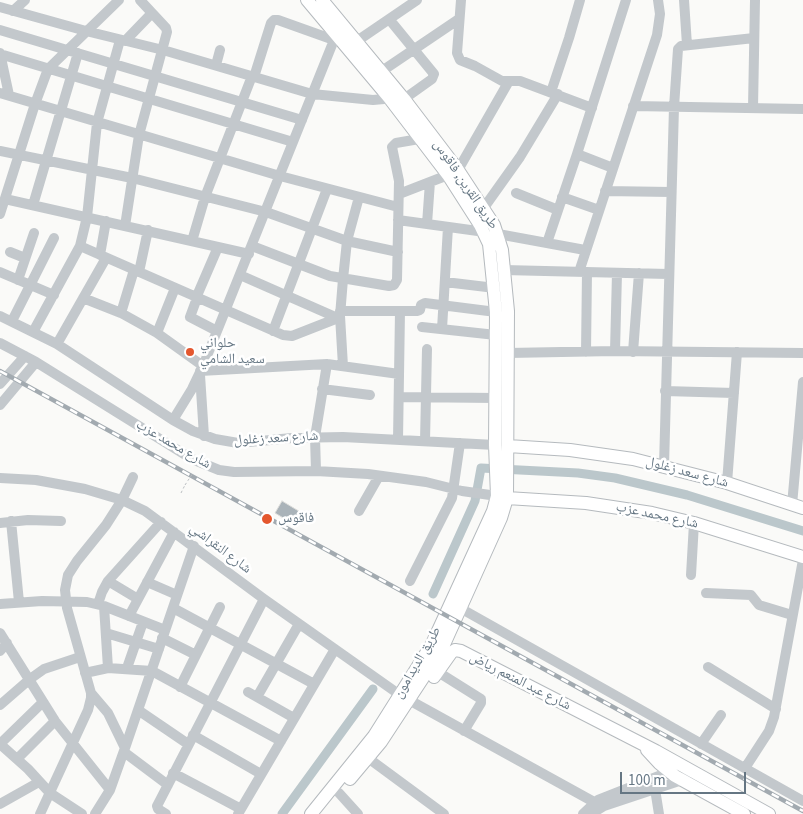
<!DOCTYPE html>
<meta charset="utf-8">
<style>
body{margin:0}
#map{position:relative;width:803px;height:814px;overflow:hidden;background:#fafaf8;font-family:"Source Sans 3",sans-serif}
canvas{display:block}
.scale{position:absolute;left:620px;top:772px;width:126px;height:22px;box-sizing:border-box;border:2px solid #657683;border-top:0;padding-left:6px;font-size:15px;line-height:18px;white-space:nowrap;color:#657683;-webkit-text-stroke:4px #fff;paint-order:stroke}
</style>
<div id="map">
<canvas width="803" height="814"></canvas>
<div class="scale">100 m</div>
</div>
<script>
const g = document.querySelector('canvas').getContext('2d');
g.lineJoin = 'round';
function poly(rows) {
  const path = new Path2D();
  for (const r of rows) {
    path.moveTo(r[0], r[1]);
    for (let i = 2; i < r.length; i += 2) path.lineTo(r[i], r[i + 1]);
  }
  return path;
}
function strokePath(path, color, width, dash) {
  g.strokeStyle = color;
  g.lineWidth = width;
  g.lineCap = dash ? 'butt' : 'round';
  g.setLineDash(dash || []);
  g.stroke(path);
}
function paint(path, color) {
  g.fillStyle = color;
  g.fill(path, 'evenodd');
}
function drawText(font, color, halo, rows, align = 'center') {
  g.font = font + ' "Source Sans 3","Noto Naskh Arabic",sans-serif';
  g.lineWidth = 5;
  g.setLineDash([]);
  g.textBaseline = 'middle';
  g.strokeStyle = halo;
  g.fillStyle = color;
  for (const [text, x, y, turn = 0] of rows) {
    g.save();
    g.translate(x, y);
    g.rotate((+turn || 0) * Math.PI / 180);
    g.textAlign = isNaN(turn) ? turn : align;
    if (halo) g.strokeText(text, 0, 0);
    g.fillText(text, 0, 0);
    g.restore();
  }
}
strokePath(poly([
 [433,594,475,501,481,468,578,473,615,478,687,495,803,531],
 [282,814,373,689]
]), '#bbc7cb', 9);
const building = poly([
 [282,501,302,513,295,525,275,513,282,501]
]);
paint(building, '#aab3b9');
strokePath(building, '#dcdcda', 1);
const major = poly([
 [307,0,390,99,448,175,480,225,489,244,496,312,495,445,497,496,493,511,432,644,374,736,311,814],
 [322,0,404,99,458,170,494,225,502,250,508,311,507,498,501,518,442,649,381,742,350,779],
 [508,446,570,450,633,459,727,483,803,508],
 [507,498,586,503,652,513,694,523,803,557],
 [434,677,451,653,455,650,461,651,656,751,769,814],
 [647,750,659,763,675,776,744,814]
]);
strokePath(major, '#b5babe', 14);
strokePath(poly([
 [181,493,185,485]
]), '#bbbfc2', 1, [2.5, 2.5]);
strokePath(poly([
 [461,0,457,53,460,60,475,66,502,81,520,81,592,108],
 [684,0,687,45],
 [0,7,86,31,163,50,312,94,373,100,395,98],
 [13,11,25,0],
 [389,19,434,74,432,79,404,99],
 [0,30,302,120],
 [125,41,152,13],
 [357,41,417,0],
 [0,53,9,95],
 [0,54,293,142],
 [216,65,220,50],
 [382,71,459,19],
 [254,77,271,23,274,20,278,20,334,40],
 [551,92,569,38,580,0],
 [0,93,280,176,398,207],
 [633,106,803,109],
 [753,108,755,0],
 [0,151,132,178,266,212,347,241,398,252],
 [577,154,613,168],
 [458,170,509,81],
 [605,191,671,192],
 [516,193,558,210],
 [399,194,448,175],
 [562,197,599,210],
 [5,199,249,254],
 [33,205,78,53],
 [483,209,520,157,558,94],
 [0,214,35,104,48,69,119,0],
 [398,220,485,232],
 [427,224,430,182],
 [125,226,139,135,167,32,166,28,140,0],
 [498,234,585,250],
 [192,241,205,197,252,76],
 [547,243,577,154,626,0],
 [80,246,283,335,292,336,338,318],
 [252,246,330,276,389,286,394,285,397,280,399,181,392,147,396,143,419,139],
 [10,252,25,258],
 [100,255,106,221],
 [504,270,668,274],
 [0,272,54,295],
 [139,272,148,230],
 [579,272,657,35,660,14,658,0],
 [240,275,340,319],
 [18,280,34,233],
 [445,282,495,288],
 [83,298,121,313,157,333,203,366],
 [196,298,218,247],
 [197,298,190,317,217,331],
 [340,311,417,311,420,310,421,305,425,303,496,312],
 [121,313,134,270],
 [0,316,57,344,173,420,193,431,215,439,238,443,292,438,343,437,495,445],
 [12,321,54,238],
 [422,327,496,335],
 [442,329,448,227],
 [273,331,327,189],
 [33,332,80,246,87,217,97,123,120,40],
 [157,333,175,288],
 [0,343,36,362,192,459,219,470,234,472,316,471,368,474,426,482,462,491,497,496],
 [57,344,106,258],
 [615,351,617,273],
 [586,352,587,272],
 [633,352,639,273],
 [508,353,615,351,803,353],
 [343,366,340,316,343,279,347,241,359,197],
 [200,371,327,364,399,374],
 [200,375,204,436],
 [0,384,25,356],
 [322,389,370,395],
 [665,391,734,393],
 [399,397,496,398],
 [0,405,36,362],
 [173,420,192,389,203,366,338,30],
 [398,440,400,311],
 [425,441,427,349],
 [664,466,674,107,678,49,681,46,754,38],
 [316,471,315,437,327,364],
 [0,478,36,480,85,489,122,500,145,511,264,599,400,695,594,802],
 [727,483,737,352],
 [792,505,803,382],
 [359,511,379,476],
 [11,521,19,602],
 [0,523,28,520,61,521],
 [691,575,694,523],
 [108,581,138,599],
 [410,581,452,498,460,443],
 [147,582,177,595],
 [706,593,751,595,759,605,792,615],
 [0,604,42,601,87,602,104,606,165,630],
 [98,604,102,592,108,581,161,522],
 [104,606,108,668],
 [173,608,314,684],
 [460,608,803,801],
 [129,616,174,532],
 [0,633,55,721,110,790],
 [106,633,159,649],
 [162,638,196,655],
 [0,651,7,643],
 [708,667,776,709],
 [127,668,143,622],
 [438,672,481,699,481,703,464,731],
 [85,673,108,668,152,671,281,741],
 [180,687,220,607],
 [248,692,294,718],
 [91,693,108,713,125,748],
 [257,697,299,624],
 [0,705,30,679,44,669,80,657],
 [138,710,188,744],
 [193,735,261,774],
 [0,744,28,769,50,793,82,814],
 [0,744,43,702],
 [701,744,721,715],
 [124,752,168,785],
 [368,758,444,814],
 [17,759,55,721],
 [745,768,769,731,774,717,803,560],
 [173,773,241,809],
 [655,789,659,814],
 [339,793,358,814],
 [0,804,39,782],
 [40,814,88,710,91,698,91,693,67,608,65,590,68,575,77,561,106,525,122,500,133,477],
 [95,814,110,790,125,748,194,546],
 [166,814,158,809,157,806,264,599],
 [238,814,335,649],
 [583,814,598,800,669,772,673,767],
 [591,814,604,806,682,780,685,777]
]), '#c3c8cc', 10);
strokePath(major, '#fff', 12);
const rail = poly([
 [0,371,803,811]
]);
strokePath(rail, '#a2aab0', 4.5);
strokePath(rail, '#fff', 2.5, [8]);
strokePath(poly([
 [185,485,193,473]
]), '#bbbfc2', 1, [2.5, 2.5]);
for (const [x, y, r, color] of [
 [190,352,5,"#e4572e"],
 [267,519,6,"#e4572e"]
]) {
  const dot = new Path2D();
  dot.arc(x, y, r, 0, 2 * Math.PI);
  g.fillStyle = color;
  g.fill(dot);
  strokePath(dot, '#fff', 2);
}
drawText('14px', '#657683', '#fff', [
 ["طريق القرين, فاقوس",465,185,56],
 ["شارع سعد زغلول",276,439,-3],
 ["شارع محمد عزب",173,445,30],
 ["شارع سعد زغلول",687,473,15],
 ["شارع محمد عزب",657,516,12],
 ["شارع النقراشي",220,549,37],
 ["طريق الديدامون",418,663,-60],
 ["شارع عبد المنعم رياض",520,682,27]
]);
drawText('14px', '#657683', '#fff', [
 ["حلواني",200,344],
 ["سعيد الشامي",200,360],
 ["فاقوس",278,519]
], 'left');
</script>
